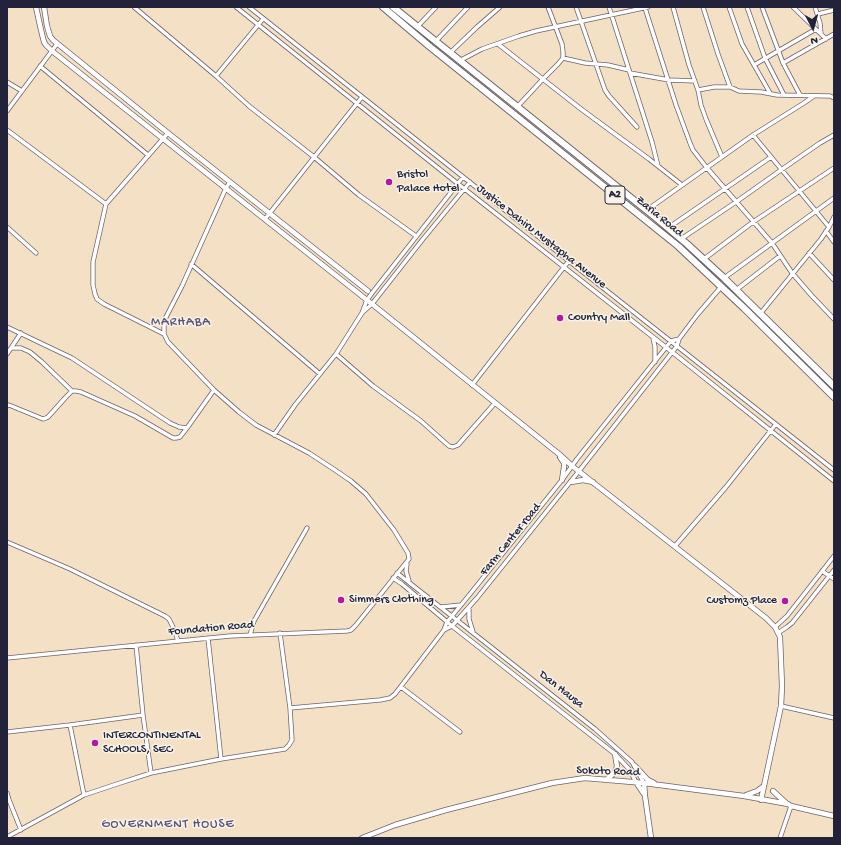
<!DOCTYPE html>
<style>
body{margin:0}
#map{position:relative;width:841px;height:845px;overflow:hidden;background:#f4e0c5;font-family:"Gochi Hand",sans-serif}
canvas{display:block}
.frame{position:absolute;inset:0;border:8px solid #22223b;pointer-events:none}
.north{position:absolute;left:793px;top:8px;width:40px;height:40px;-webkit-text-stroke:3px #f7f3e8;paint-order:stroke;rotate:174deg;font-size:11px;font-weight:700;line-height:16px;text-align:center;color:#22223b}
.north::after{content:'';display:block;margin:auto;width:14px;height:18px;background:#22223b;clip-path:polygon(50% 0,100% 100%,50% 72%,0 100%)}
</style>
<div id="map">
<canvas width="841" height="845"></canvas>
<div class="frame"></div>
<div class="north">N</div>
</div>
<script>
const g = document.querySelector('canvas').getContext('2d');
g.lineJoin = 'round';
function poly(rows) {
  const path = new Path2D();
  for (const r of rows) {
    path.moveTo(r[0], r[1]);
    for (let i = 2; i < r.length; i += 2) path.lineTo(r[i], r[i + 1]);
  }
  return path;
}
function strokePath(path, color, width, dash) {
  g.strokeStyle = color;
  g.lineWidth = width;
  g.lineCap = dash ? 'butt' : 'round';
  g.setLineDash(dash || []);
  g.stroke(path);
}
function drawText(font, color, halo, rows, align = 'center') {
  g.font = font + ' "Gochi Hand",sans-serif';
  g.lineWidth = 3;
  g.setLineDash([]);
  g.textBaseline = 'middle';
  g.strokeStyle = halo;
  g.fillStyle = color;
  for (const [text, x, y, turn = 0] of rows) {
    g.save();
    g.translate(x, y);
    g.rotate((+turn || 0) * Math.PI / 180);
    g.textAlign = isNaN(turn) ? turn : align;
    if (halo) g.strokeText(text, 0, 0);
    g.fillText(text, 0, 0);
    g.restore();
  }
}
const minor = poly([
 [134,7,216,76,263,19],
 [236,7,457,183,672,352,834,481],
 [249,7,569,261,834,470],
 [576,7,605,90,609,96,637,127],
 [609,7,652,142,658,166],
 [673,7,689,65,698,90,701,105,706,119,722,157],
 [703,7,718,54,730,87],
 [729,7,742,44,770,93],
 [747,7,765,58,784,95],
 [762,7,783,63,800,95],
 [793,7,826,39],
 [815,7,820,23,821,34],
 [645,8,676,105,690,143,693,150,707,168,772,243,792,273,812,296,834,319],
 [818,14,834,10],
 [418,26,436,7],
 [436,41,468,7],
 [498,44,581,109,649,159,682,185],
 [451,52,477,27,500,7],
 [563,58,585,63,608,65,629,70],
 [461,60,482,49,519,36,536,31,648,7],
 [783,63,834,34],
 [754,65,816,29],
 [40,66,148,155],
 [630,73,669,80,695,81],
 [216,76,249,106,314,157,359,195,416,236],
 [7,82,22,91],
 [698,90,714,87,730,87,739,91,761,92,777,95,830,96,834,98],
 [518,106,543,79,558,64,563,58,563,52,562,44,548,7],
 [7,111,57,44],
 [7,130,106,204,168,133],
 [753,135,829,227],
 [106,204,93,262,93,285,95,294,97,299,104,304,164,334],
 [647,210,753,135,804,103,814,96],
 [265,219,362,97],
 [7,227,36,253],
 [668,228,771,157],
 [826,231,834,242],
 [681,239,736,202,781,170,820,143,834,135],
 [809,253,834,280],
 [704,259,753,222,834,168],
 [191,264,320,374],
 [724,278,834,198],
 [736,290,780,256],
 [363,312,372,304,423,239,470,182],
 [760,314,821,239,829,227,834,217],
 [7,327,72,358,170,423,179,427,187,428,214,390],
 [653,338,655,347,655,362],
 [679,339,697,315,721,287],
 [11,348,21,333],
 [7,354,11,348,21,348,30,352,42,362,72,391],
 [336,354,373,386,421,421,449,446,453,447,458,445,495,403],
 [472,385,564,267,569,261],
 [7,406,9,405,43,419,46,418,48,417,66,397,72,391,76,391,81,392,135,416,173,438,176,438,180,437,187,428],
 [274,435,295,405,336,354,362,313,367,300,372,293,463,177],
 [7,542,70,569,165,616,169,619,174,629,178,641],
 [675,546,726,487,776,424],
 [407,564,406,571,409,581],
 [822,571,834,579],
 [397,573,595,729,632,762,644,783],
 [393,578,402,584,452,626,615,754,629,769,636,782],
 [441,607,461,605],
 [469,609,469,619,473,632],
 [775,627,787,616,834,556],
 [778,633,787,627,792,623,834,570],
 [250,635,254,621,307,528],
 [208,638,221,759],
 [136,645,143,715,151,773],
 [7,658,230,636,347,631,351,630,356,625,409,559,408,553,394,530,366,494,351,481,335,470,309,453,256,425,239,412,214,390,168,342,164,334,164,326,166,317,182,286,226,188,230,182],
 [401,687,460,732],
 [781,706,834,718],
 [290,708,380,700,390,698,395,694,444,630,447,622,466,599,562,480,577,459,671,341,679,339,677,346,579,471,477,598,452,626,444,630],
 [70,725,84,795],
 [7,732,70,725,143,715],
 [7,793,9,800,21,830],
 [7,837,84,795,117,784,151,773,221,759,285,749,289,745,292,740,290,708,280,633],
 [780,838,791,806]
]);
const tertiary = poly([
 [36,7,41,30,44,42,46,45,52,51,372,304,559,454,572,466,766,618,775,627,780,637,782,686,781,706,761,800],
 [44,7,47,26,50,36,53,40,168,133,368,291],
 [560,457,564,463,564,467,562,480],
 [571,482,583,480,593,482],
 [635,766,648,780,654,783],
 [607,779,613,774,616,770,617,766,615,754],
 [636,782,644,794],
 [644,783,645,796,651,838],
 [773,791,786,803],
 [746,795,757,791,764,786],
 [362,838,395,825,446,810,552,783,585,778,644,783,744,796,788,804,791,806,834,816]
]);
const trunk = poly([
 [383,7,429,46,678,246,744,308,834,397],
 [393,7,655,217,687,244,724,278,834,386]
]);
strokePath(minor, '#6c646b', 5);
strokePath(tertiary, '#6c646b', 6);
strokePath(trunk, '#6c646b', 8);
strokePath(minor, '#fff', 3.5);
strokePath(tertiary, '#fff', 4.5);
strokePath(trunk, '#fff', 6);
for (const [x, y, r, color] of [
 [389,182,4,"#b5179e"],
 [560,318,4,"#b5179e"],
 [341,600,4,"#b5179e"],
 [785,601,4,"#b5179e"],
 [95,743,4,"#b5179e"]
]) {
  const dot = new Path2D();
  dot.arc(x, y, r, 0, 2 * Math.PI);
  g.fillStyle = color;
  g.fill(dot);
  strokePath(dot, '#f7f3e8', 1.5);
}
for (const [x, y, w] of [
 [615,195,20]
]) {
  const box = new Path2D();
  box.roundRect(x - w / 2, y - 9, w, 18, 3);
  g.fillStyle = '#f7f3e8';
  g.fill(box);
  strokePath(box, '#22223b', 1);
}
drawText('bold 11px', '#22223b', null, [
 ["A2",615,195]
]);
drawText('12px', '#22223b', '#f7f3e8', [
 ["Bristol",397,175],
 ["Palace Hotel",397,189],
 ["Country Mall",568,318],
 ["Simmers Clothing",349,600],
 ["Customz Place",777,601,"right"],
 ["INTERCONTINENTAL",103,736],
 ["SCHOOLS, SEC",103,750]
], 'left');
drawText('12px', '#22223b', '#f7f3e8', [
 ["Zaria Road",659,217,39],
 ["Justice Dahiru Mustapha Avenue",541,237,38],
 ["Farm Center road",511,540,-51],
 ["Foundation Road",211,629,-5],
 ["Dan Hausa",561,690,38],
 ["Sokoto Road",608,772,2]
]);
g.letterSpacing = '1px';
drawText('13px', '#5e5379', '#f7f3e8', [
 ["MARHABA",181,323],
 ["GOVERNMENT HOUSE",168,825]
]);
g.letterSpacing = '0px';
</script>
